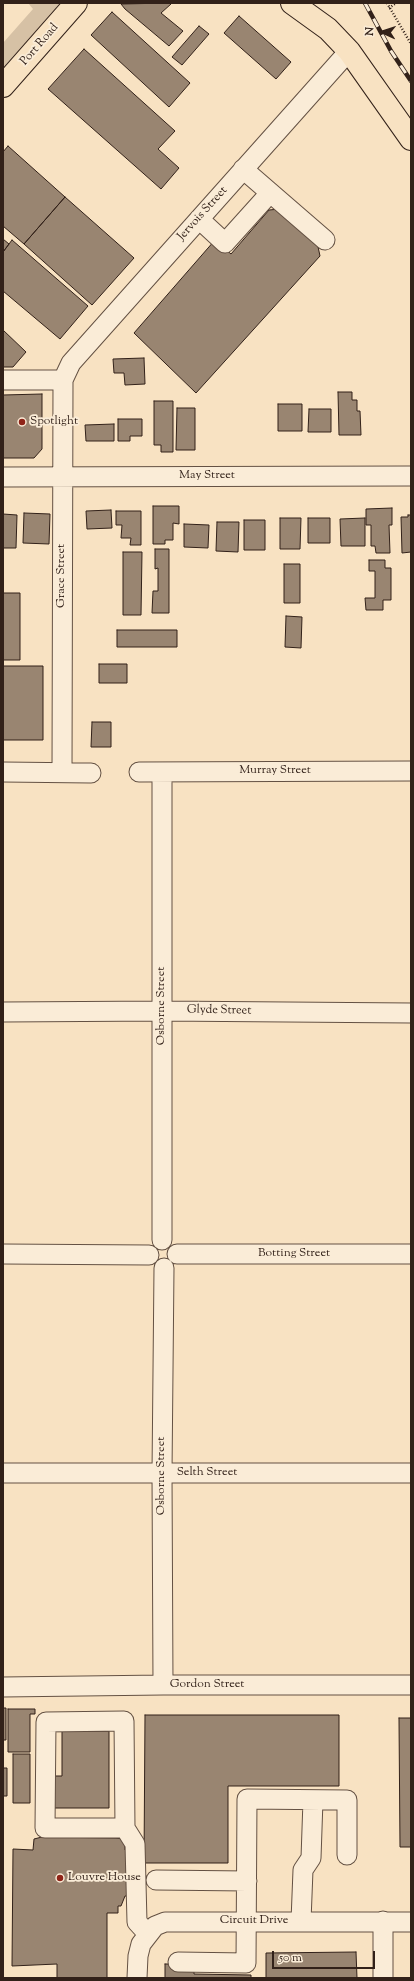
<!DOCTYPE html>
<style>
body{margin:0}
#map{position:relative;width:414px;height:1981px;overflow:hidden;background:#f8e2c2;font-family:"Sorts Mill Goudy",serif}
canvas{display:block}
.frame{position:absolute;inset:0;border:4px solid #322119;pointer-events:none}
.north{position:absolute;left:362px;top:12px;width:40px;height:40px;-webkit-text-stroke:3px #faecd7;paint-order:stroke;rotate:273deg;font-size:11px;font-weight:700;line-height:16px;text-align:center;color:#322119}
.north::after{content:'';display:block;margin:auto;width:14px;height:18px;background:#322119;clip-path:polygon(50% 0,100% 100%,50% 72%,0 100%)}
.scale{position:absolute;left:272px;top:1951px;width:103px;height:18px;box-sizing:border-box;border:2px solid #322119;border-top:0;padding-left:5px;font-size:12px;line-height:14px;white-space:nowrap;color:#322119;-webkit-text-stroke:3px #faecd7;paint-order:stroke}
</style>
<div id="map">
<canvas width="414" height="1981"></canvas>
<div class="frame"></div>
<div class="north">N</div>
<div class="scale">50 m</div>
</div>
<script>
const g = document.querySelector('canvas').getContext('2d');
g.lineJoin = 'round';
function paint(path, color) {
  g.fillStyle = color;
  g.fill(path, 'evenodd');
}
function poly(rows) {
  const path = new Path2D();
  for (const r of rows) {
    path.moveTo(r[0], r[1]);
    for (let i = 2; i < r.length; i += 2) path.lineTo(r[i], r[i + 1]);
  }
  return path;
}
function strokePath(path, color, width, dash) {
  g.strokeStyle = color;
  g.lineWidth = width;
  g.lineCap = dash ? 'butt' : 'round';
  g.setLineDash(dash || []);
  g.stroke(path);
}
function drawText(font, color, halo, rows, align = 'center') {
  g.font = font + ' "Sorts Mill Goudy",serif';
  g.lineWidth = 3.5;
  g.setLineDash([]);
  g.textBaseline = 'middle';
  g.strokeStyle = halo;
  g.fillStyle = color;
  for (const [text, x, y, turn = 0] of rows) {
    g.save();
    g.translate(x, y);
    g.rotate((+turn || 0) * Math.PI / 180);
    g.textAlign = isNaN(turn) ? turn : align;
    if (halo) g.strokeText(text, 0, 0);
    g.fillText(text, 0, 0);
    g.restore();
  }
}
paint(poly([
 [28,3,60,3,3,69,3,43,33,9]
]), '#d6c1a5');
const building = poly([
 [169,3,171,4,161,13,183,31,169,46,125,9,121,4,169,3],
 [112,12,190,83,169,107,91,35,112,12],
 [239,16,291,62,276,79,224,33,239,16],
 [199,26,209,34,182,65,172,57,199,26],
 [84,49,175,131,158,149,179,168,161,189,48,89,84,49],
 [8,146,65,197,24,244,3,226,3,152,8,146],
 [65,197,134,258,92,305,24,244,65,197],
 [280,209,317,242,320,256,196,393,134,333,215,240,231,254,269,210,280,209],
 [3,239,9,244,3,252,3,239],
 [12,240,88,306,60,339,3,291,3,252,12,240],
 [3,330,26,352,13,367,3,367,3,330],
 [144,358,145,384,125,385,124,373,114,373,113,359,144,358],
 [338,392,352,392,352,400,357,400,357,411,360,411,361,435,339,435,338,392],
 [42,394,42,449,34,458,3,458,3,395,42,394],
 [154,401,173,401,173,452,161,452,161,445,154,445,154,401],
 [278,404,302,404,302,431,278,431,278,404],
 [177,408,195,408,195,450,176,450,177,408],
 [309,409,331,409,331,432,308,432,309,409],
 [118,419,142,419,142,436,130,436,130,441,118,441,118,419],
 [114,424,114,441,86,441,85,425,114,424],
 [153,506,179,506,179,524,173,523,173,540,165,540,165,544,153,544,153,506],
 [392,508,392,525,389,525,390,553,376,553,375,546,371,546,371,525,366,525,366,509,392,508],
 [111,510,112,528,87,529,86,511,111,510],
 [116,511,141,511,141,545,130,545,131,538,121,538,122,525,116,525,116,511],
 [24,513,50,514,49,544,23,543,24,513],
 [3,514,17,515,16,548,3,548,3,514],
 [408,515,411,515,411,552,402,553,401,517,408,517,408,515],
 [280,518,301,518,300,549,280,549,280,518],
 [308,518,330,518,330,543,308,543,308,518],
 [365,518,365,546,341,546,340,519,365,518],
 [244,520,265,520,265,550,244,550,244,520],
 [217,522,239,522,238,552,216,551,217,522],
 [184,524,209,525,208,548,184,547,184,524],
 [155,549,169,549,169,613,152,613,153,591,158,591,158,568,155,569,155,549],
 [123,552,142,552,141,615,123,615,123,552],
 [369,560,385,560,385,568,391,568,391,600,383,600,383,610,366,610,365,598,375,598,375,571,369,571,369,560],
 [284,564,300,564,300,603,284,603,284,564],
 [3,593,20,593,20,660,3,660,3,593],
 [286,616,302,617,301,648,285,647,286,616],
 [117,630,177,630,177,647,117,647,117,630],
 [99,664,127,664,127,683,99,683,99,664],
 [3,666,43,666,43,740,3,740,3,666],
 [92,722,111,722,111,747,91,747,92,722],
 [3,1708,6,1708,6,1740,3,1740,3,1708],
 [8,1709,35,1709,35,1714,30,1714,30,1752,8,1752,8,1709],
 [145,1715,339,1715,339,1786,228,1786,228,1863,144,1863,145,1715],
 [399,1718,411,1718,411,1847,400,1847,399,1718],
 [62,1731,109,1731,109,1808,53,1808,54,1776,62,1776,62,1731],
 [13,1754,30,1754,30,1803,13,1803,13,1754],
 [3,1768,7,1768,7,1796,3,1796,3,1768],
 [42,1837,115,1838,125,1839,125,1850,127,1850,127,1896,125,1896,121,1906,118,1906,118,1913,107,1913,107,1978,57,1978,57,1964,12,1966,13,1849,33,1850,34,1839,42,1837],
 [356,1952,357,1978,266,1978,266,1953,356,1952],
 [165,1964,194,1964,194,1974,251,1975,251,1978,165,1978,165,1964]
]);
paint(building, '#998571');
strokePath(building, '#322119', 1);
const minor = poly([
 [243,169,325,240],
 [199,219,225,243,270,193],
 [3,380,63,380],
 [3,477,411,476],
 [3,772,91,773],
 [62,772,63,380,71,363,349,51],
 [139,772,411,771],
 [162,772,162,1240],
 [3,1012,162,1011,411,1013],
 [3,1254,149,1255],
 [177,1254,411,1254],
 [3,1473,411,1473],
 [163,1685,162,1473,164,1268],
 [3,1687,163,1685,411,1685],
 [125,1828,45,1828,46,1722,124,1721,125,1828,135,1844,137,1922,148,1934],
 [156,1880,247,1881],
 [301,1921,303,1870,311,1858,313,1800],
 [383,1921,383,1978],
 [178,1962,246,1963,247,1799,347,1800,347,1855],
 [137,1978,138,1956,141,1944,155,1926,165,1922,411,1922]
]);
const major = poly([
 [292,3,328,29,349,51,411,139]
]);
const highway = poly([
 [3,86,76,3]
]);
strokePath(minor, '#645143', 21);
strokePath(major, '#322119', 24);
strokePath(highway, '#322119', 24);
strokePath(poly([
 [387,3,411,44],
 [389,8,396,3]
]), '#322119', 2.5, [1, 2]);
strokePath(minor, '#faecd7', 19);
strokePath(major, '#f8e2c2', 22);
strokePath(highway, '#f8e2c2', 22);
const rail = poly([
 [365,3,391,51,411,81]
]);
strokePath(rail, '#322119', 4.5);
strokePath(rail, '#faecd7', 3, [9]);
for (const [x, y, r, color] of [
 [22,422,4,"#8f2418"],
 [60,1878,4,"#8f2418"]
]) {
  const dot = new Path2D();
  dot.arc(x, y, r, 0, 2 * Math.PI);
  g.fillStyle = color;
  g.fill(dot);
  strokePath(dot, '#faecd7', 1.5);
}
drawText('12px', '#322119', '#faecd7', [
 ["Port Road",40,45,-49],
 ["Jervois Street",203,214,-48],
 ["May Street",207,476],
 ["Grace Street",62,576,-90],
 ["Murray Street",275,771],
 ["Osborne Street",162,1006,-90],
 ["Glyde Street",219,1011,1],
 ["Botting Street",294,1254],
 ["Selth Street",207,1473],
 ["Osborne Street",162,1476,-90],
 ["Gordon Street",207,1685],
 ["Circuit Drive",254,1921]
]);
drawText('12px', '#322119', '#faecd7', [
 ["Spotlight",30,422],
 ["Louvre House",68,1878]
], 'left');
</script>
